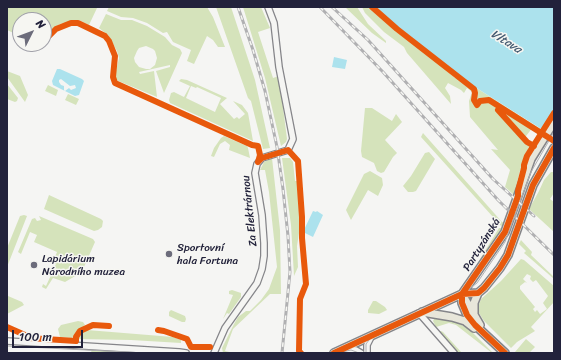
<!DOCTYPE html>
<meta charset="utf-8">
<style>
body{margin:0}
#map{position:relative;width:561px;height:360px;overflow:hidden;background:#f5f5f3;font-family:Sriracha,sans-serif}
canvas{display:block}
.frame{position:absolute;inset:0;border:8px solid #22223b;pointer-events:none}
.north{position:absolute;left:12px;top:12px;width:40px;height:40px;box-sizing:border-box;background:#f6f6f2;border:1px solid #a1a1a9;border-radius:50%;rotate:48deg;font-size:11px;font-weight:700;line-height:16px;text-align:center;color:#22223b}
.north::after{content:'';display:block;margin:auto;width:14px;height:18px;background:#6c6c7b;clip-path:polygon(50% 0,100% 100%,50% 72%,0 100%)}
.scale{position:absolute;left:12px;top:330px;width:71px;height:18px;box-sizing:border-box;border:2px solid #22223b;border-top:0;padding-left:5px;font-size:12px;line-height:14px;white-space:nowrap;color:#22223b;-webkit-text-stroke:3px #f6f6f2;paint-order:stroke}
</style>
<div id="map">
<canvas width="561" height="360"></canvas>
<div class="frame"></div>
<div class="north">N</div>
<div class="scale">100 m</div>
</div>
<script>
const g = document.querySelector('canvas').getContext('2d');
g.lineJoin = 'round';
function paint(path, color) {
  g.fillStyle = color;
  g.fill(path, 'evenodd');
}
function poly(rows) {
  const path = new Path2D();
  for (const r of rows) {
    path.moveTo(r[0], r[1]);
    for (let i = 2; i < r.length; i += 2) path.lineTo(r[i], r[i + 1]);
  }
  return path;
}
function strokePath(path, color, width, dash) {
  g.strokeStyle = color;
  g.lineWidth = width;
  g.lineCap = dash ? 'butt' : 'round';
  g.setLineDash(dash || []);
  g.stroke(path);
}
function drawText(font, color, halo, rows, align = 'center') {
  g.font = font + ' Sriracha,sans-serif';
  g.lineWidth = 3;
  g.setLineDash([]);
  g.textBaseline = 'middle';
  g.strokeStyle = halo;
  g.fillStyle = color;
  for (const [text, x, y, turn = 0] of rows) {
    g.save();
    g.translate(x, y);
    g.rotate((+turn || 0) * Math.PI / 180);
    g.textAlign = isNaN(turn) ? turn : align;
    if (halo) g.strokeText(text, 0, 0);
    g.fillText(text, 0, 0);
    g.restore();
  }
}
paint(poly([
 [7,7,94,7,97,8,89,25,79,20,60,24,52,29,44,37,44,20,20,20,20,36,7,30],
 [109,7,207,7,213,17,225,47,218,47,213,40,207,36,194,64,187,61,191,50,173,42,167,32,163,33,147,23,133,18,121,17,107,11],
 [216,7,231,7,255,80,270,148,263,149,251,101,248,98],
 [243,7,261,7,270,28,258,32,273,78,279,76,287,139,286,142,281,146,265,78],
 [345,7,357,7,368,24,386,41,386,43,372,33],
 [362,7,374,7,455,78,459,75,475,87,542,130,541,132,533,127,523,140,529,146,527,156,520,171,514,195,505,187,510,170,491,149,498,150,470,117,469,101,472,92,467,88,464,93,461,90,448,83,445,88,450,96,451,104,407,53,404,47,384,32,365,13],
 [106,14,121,20,132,20,147,26,165,37,172,45,180,49,182,53,164,93,156,71,170,67,170,65,139,72,140,74,154,71,157,97,116,80,115,75,119,58,117,51,108,35,99,28],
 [146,46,153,49,155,51,157,58,155,65,150,69,146,69,139,67,135,62,134,58,137,51,139,48],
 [7,71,20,76,28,95,25,102,7,77],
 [181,79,187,80,227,98,220,104,234,119,237,117,239,119,245,114,233,101,242,105,248,113,253,141,170,103,169,100,171,93,174,92,184,97,190,86,179,81],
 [191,86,196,88,197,87,221,98,215,112,186,98],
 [7,84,18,98,17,101,15,102,7,99],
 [48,85,58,90,56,96,45,91],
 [68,94,79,99,76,105,65,100],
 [365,108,372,108,392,121,396,114,402,122,385,140,397,153,393,157,384,172,381,173,377,171,374,163,362,157,361,151],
 [423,133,502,222,505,222,497,237,478,264,477,264,499,228,501,228,502,227,421,137],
 [224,136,247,146,248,148,250,158,229,150,230,145,225,141,220,144,214,157,211,156,214,148,221,138],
 [429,152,435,159,416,191,413,192,408,192,403,186,411,176,425,153],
 [272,158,280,230,281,294,270,294,233,329,225,351,234,353,223,353,222,348,234,324,238,317,246,311,250,311,261,300,269,289,277,267,269,192,265,170,260,170,264,162],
 [282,158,290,158,293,162,295,181,298,181,301,220,297,246,298,267,294,276,291,225],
 [370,171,382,178,383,185,378,196,368,190,351,220,346,210,364,174],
 [551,172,554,172,554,193,550,199,554,202,554,232,529,209,539,191,544,180],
 [49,195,101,219,103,221,102,227,98,230,94,231,44,209],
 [24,215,27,216,7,267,7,248,20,216],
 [39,216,93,239,95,242,84,267,77,275,65,282,53,278,46,289,42,287,43,284,46,286,56,264,53,262,57,252,34,242,37,235,30,232,21,254,18,252,32,219,35,218,37,221,41,220],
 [521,240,532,252,531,255,554,277,554,279,524,253,526,251,519,244],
 [521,259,524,260,554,286,554,302,531,327,535,331,517,342,511,348,484,321,479,313,478,307,481,299,501,281],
 [527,274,531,276,530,279,533,282,536,280,548,296,543,303,547,309,540,314,537,310,535,312,533,309,535,307,520,289,520,286,525,282,527,283,523,279],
 [232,290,241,293,241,297,229,314,227,313,223,319,233,295,229,294,229,291],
 [8,296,22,302,24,305,7,314,7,299],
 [373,301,376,301,385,307,387,310,379,314,368,313,368,310],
 [171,310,185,316,186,319,185,322,182,322,169,316,169,312],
 [434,319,448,319,460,324,470,330,493,353,492,353,456,325,449,323,436,327,434,326,435,325,433,321],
 [78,321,83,322,85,325,72,338,60,337,58,329,61,325],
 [87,330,173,337,181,340,181,343,131,340,78,339,81,333],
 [441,331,443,332,462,353,458,353,439,332],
 [526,339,535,347,529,353,517,353,515,352],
 [92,347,177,353,91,353]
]), '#d5e3bb');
paint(poly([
 [374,7,554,7,554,137,475,87,384,16],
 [334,57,347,60,345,69,332,67],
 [57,69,60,69,82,79,84,81,79,95,75,96,53,85,52,81],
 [61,79,70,86,75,85,76,88,71,90,69,88,65,91,64,90,64,86,61,85,59,82,59,80],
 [313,211,316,212,317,211,323,215,313,237,303,232]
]), '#ace2ed');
paint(poly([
 [554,111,554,139,541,132]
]), '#f5f5f3');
const minor = poly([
 [419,313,454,353],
 [7,341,179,352,186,353],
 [344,349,356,350,361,353],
 [214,353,225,328,257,283,262,269,264,256,264,243,262,215,255,173,257,164,262,158,288,150,293,139,279,67,274,23,268,7],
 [367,353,367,345,371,337]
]);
const major = poly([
 [462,294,480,325],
 [422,312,452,317,465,321,474,328],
 [474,314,474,303,478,293],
 [334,353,462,294,478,293,484,288,500,268,508,255,533,185,554,148],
 [505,353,475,325,467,315,462,303,462,294,505,232,531,159,554,122]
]);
strokePath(minor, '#858589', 8);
strokePath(major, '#858589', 10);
strokePath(minor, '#f5f5f3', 5.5);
strokePath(major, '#e8e6da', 7);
strokePath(poly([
 [7,346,146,353],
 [342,352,351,350,359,353],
 [332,353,465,292,477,283,505,242,531,172,554,132],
 [366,353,366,344,372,336]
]), '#b0b0b2', 1);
const rail = poly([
 [238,7,253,50,265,91,277,147,283,189,288,236,290,272,282,353],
 [320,7,383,72,498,200,554,255],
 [332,7,368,40,493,179,534,216]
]);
strokePath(rail, '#b0b0b2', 3);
strokePath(rail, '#f6f6f2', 1.5, [4.5]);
strokePath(poly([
 [372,7,397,29,474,89,475,93,474,100,477,105,480,101,489,100,554,141],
 [44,41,56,29,71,23,78,23,105,36,109,41,115,56,113,77,115,83,252,145,258,146,260,155,258,162],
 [498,110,527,142,534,146],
 [258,162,262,158,288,150,298,161,302,217,302,238,306,284,300,299,299,351,301,353],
 [7,327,25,335,29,338,76,341,76,337,80,331,93,325,109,326],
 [158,330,164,331,187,339,191,347,210,347],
 [334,353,462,294,478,293,484,288,500,268,508,255,533,185,554,148],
 [505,353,475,325,467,315,462,303,462,294,505,232,518,196,518,191,524,168,524,165,527,156,554,113]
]), '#e8590c', 6);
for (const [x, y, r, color] of [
 [169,254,4,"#6c6c7b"],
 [34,265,4,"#6c6c7b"]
]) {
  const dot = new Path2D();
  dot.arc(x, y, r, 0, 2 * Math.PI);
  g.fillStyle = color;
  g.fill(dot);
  strokePath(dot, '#f6f6f2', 1.5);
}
drawText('11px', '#22223b', '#f6f6f2', [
 ["Za Elektrárnou",250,211,-96],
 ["Partyzánská",482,245,-58]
]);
drawText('11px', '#22223b', '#f6f6f2', [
 ["Sportovní",177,248],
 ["hala Fortuna",177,261],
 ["Lapidárium",42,259],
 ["Národního muzea",42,272]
], 'left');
drawText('italic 12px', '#425970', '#f6f6f2', [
 ["Vltava",506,42,32]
]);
</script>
